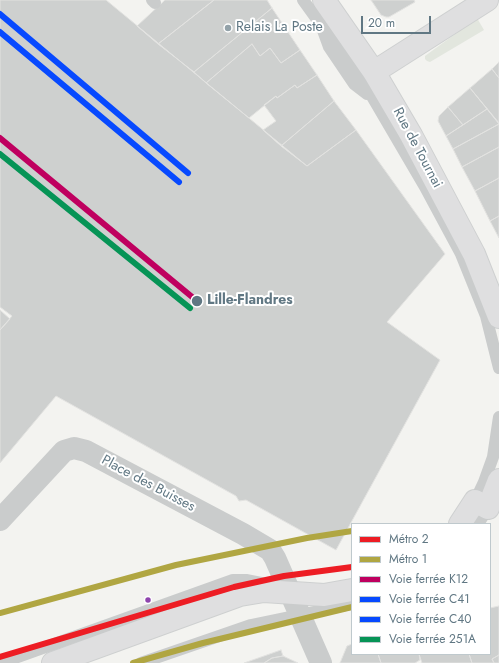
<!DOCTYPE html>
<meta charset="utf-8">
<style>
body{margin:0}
#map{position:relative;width:499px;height:663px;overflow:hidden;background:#f3f3f0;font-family:Jost,sans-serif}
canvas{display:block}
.legend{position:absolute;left:351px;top:523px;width:140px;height:132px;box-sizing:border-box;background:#fff;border:1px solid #bfc9cd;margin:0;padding:5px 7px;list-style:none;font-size:12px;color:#607783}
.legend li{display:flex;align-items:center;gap:8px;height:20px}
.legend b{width:20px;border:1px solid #bfc9cd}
.scale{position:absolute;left:361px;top:16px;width:70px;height:18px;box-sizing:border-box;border:2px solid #607783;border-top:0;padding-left:5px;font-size:12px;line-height:14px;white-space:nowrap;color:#607783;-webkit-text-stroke:3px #fff;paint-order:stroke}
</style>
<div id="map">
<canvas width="499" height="663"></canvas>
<ul class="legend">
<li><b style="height:5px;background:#ed1d24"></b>Métro 2</li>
<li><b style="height:5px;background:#b0a642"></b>Métro 1</li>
<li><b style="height:5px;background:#bf005f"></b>Voie ferrée K12</li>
<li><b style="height:5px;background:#0749ff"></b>Voie ferrée C41</li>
<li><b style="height:5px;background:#0749ff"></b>Voie ferrée C40</li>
<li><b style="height:5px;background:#069456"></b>Voie ferrée 251A</li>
</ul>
<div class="scale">20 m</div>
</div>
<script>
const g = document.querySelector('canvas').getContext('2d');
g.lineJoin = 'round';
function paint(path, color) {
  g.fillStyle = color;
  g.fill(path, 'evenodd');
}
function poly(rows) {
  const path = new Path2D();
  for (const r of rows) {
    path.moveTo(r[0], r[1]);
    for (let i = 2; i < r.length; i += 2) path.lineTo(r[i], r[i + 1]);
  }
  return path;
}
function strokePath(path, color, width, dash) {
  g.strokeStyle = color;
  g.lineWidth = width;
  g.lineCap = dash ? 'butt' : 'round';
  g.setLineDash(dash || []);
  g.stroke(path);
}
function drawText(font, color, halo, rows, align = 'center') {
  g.font = font + ' Jost,sans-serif';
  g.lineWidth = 4;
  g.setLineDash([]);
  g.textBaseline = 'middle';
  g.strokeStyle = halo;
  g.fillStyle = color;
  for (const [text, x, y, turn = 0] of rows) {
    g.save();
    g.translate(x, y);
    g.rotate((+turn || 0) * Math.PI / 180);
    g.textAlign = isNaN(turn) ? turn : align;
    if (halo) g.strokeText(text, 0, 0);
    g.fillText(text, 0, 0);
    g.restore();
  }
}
paint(poly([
 [477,18,484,30,430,62,427,61,425,59,425,56]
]), '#e2e6de');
const building = poly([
 [0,0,106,0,307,166,356,130,445,254,387,322,440,360,336,550,246,500,239,501,236,496,56,396,0,463,0,330,12,316,0,307,0,0],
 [165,0,214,0,158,44,137,26,165,0],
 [214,0,267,0,272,8,194,72,158,44,214,0],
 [371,0,414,0,415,2,389,17,386,17,381,15,371,0],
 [272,8,300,50,281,63,270,48,260,56,252,44,206,83,194,72,272,8],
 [252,44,260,56,270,48,281,63,300,50,317,75,297,88,295,85,277,98,276,96,249,118,206,83,252,44],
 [499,62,499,78,492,69,499,62],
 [492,69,499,78,499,123,470,88,492,69],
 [317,75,334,101,281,146,263,130,276,121,264,105,276,96,277,98,295,85,297,88,317,75],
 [470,88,487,109,463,125,448,107,470,88],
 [334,101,356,130,307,166,281,146,334,101],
 [448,107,463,125,446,136,438,121,439,116,448,107],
 [487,109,499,124,453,149,446,136,487,109],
 [499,124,499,147,462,167,453,149,499,124],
 [499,147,499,178,475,191,462,167,499,147],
 [499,178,499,216,490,221,475,191,499,178],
 [499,216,499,238,490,221,499,216],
 [0,310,10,319,0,330,0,310],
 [499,606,499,655,492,659,494,663,472,663,469,654,490,654,490,608,499,606],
 [352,644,352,654,378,654,381,663,340,663,347,646,352,644],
 [281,650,283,656,272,658,264,663,244,663,281,650],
 [378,654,419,654,420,660,415,663,381,663,378,654],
 [419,654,469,654,472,663,422,663,419,654],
 [499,655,499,663,494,663,492,659,499,655],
 [283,656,298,663,264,663,272,658,283,656]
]);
paint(building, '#ced0cf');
strokePath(building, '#e2e2e0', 1);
const secondary = poly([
 [324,0,374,72,411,135,474,254,499,317],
 [374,72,487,0],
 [460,524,475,501,488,508,499,480],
 [53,663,240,595,264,591,324,595,352,590]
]);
strokePath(secondary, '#ced0d0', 24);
strokePath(poly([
 [152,0,155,3],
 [303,0,321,25,329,47,354,84,367,94],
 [321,25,331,33,363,81,425,187,461,254,486,316,499,368],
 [475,501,484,482,493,457,499,417],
 [478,524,488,508],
 [1,663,233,580,246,580,271,585],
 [141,663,251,625,352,604]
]), '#cacccc', 12);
strokePath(poly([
 [0,520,64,451,74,448,86,451,243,534,270,550,275,558,321,663]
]), '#cacccc', 22);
strokePath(secondary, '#dfdfe0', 22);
strokePath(poly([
 [0,138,197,301]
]), '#bf005f', 6);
strokePath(poly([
 [0,14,188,173]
]), '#0749ff', 6);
strokePath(poly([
 [0,32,179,182]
]), '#0749ff', 6);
strokePath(poly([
 [0,154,190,308]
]), '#069456', 6);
strokePath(poly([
 [0,657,234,587,284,576,352,567]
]), '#ed1d24', 6);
strokePath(poly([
 [0,613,176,565,307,538,352,531],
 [133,663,203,643,352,607]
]), '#b0a642', 6);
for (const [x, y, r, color] of [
 [228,28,4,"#93a2a9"],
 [197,301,6,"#607783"],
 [148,600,3.5,"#8e44ad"]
]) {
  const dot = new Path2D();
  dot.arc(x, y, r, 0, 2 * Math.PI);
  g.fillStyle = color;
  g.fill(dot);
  strokePath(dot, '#fff', 1.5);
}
drawText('14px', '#607783', '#fff', [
 ["Relais La Poste",236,28]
], 'left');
drawText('14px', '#607783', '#fff', [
 ["Rue de Tournai",417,148,62],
 ["Place des Buisses",148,484,28]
]);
drawText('bold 14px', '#607783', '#fff', [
 ["Lille-Flandres",207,301]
], 'left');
</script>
